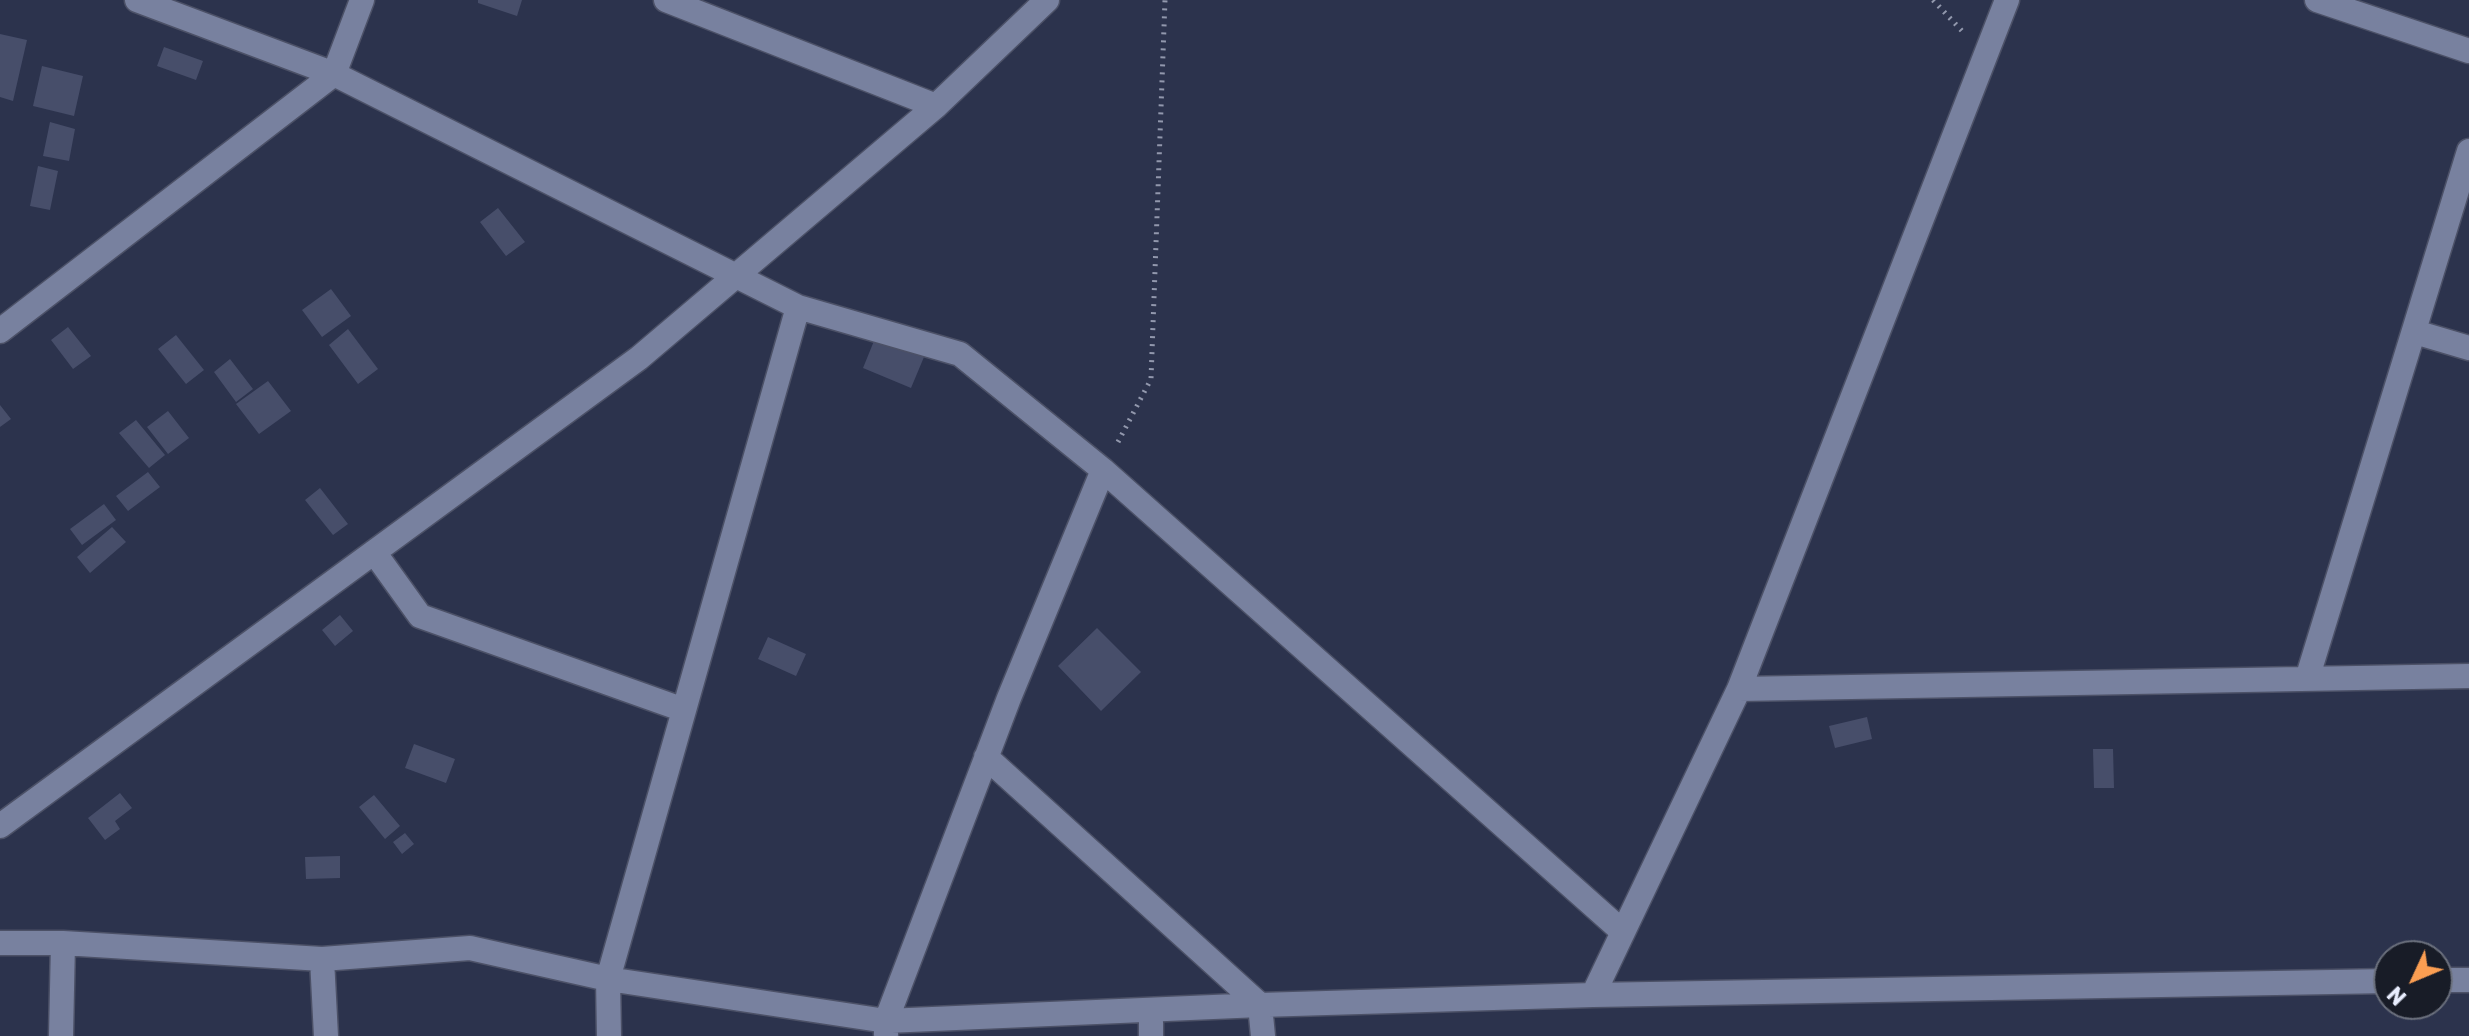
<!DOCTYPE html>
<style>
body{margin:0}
#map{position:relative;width:2469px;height:1036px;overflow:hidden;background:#2c334d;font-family:Rubik,sans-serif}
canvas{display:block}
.north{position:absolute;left:2373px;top:940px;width:80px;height:80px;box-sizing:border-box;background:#181c27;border:2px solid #6b707d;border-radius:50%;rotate:226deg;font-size:22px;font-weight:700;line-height:32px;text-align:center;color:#e8edfe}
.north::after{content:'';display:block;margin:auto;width:28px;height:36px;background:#fb9e52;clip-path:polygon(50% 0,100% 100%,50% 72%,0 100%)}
</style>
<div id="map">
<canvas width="2469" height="1036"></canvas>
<div class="north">N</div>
</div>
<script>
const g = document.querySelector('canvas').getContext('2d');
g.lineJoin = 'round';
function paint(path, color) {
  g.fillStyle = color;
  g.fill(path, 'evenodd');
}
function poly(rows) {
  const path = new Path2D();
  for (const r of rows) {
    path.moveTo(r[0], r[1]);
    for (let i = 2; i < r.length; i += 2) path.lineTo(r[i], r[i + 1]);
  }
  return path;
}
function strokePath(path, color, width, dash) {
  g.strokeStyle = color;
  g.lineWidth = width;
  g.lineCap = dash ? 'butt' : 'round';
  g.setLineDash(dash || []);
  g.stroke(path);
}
paint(poly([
 [478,0,522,0,517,16,478,3],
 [0,34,27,40,13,101,0,97],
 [164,47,203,61,196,80,157,66],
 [42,66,83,76,74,116,33,106],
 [50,122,75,129,69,161,43,156],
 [38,166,58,171,50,210,30,206],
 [498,208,525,242,506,256,480,222],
 [331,289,351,316,322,337,302,310],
 [68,327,91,356,73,369,51,340],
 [348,329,378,369,358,384,329,345],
 [176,335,204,370,186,384,158,349],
 [876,336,924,357,911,388,863,368],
 [230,359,253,389,236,402,214,372],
 [268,381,291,411,259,434,236,404],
 [0,405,11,419,0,427],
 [168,411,189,438,168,454,147,427],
 [136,420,165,455,149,468,119,433],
 [148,472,160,487,128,511,116,496],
 [320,488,348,524,333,535,305,500],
 [104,504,116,520,82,545,70,529],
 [112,527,126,542,90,573,77,557],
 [340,615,353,631,335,646,322,630],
 [1097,628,1141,672,1101,711,1058,666],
 [768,637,806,654,796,676,758,659],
 [1867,717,1872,739,1835,748,1829,726],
 [414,744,455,759,446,783,405,768],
 [2093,749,2113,749,2114,788,2094,788],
 [120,793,132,808,115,821,120,829,105,840,88,818],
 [374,795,400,826,385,839,359,807],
 [405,833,414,844,402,854,393,842],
 [340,856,340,878,306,879,305,857]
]), '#474e6a');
const street = poly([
 [137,0,334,74,798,307,960,354,1103,470,1623,932],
 [666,0,936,106],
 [2317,0,2469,51],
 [0,331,334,74,362,0],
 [2415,332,2469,348],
 [374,552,420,616,684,710],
 [2307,679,2469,151],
 [1739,689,2469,676],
 [986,757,1260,1005,1263,1036],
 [0,826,639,358,936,106,1047,0],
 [0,943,63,943,322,959,470,948,608,979,886,1021,1260,1005,1593,995,2389,981],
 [322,959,326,1036],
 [2437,980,2469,980],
 [1593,995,1739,689,2007,0],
 [1151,1010,1151,1036],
 [886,1034,886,1021,1009,698,1103,470],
 [61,1036,63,943],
 [609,1036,608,979,798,307]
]);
strokePath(street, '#4c5167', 27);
strokePath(poly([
 [1933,0,1963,32],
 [1118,442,1151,379,1165,0]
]), '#9298ad', 5, [2, 6]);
strokePath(street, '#78819f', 24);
</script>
